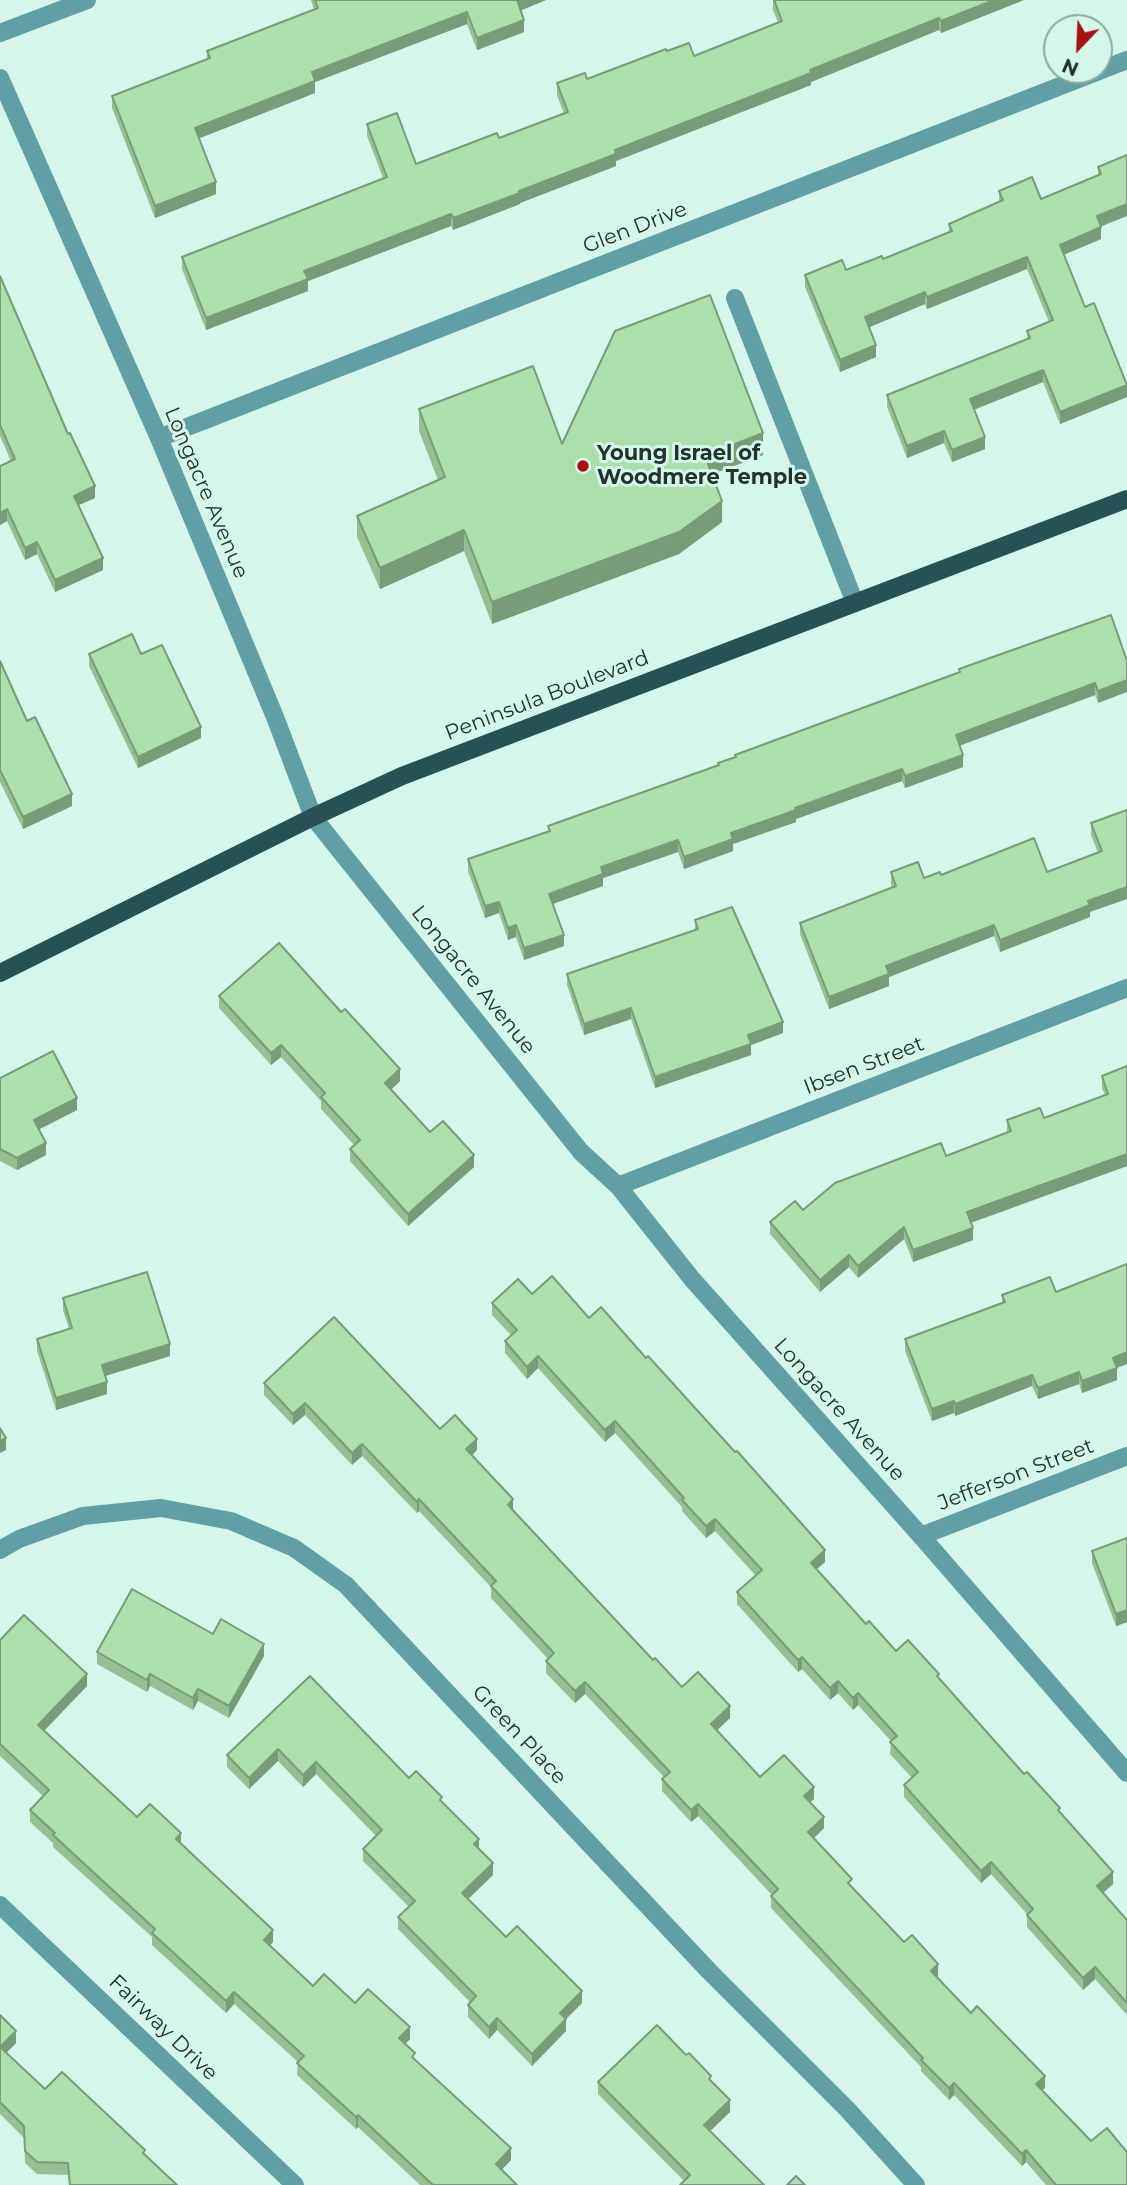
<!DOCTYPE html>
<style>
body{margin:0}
#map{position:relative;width:1127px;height:2185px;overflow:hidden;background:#d4f6eb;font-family:Montserrat,sans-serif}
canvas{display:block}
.north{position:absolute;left:1043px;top:14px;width:70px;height:70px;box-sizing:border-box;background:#d4f6eb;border:2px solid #8ea79f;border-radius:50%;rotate:203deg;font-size:19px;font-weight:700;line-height:28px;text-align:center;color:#24312d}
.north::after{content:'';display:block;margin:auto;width:24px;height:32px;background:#a71115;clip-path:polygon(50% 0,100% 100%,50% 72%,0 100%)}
</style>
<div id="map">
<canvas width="1127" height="2185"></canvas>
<div class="north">N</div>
</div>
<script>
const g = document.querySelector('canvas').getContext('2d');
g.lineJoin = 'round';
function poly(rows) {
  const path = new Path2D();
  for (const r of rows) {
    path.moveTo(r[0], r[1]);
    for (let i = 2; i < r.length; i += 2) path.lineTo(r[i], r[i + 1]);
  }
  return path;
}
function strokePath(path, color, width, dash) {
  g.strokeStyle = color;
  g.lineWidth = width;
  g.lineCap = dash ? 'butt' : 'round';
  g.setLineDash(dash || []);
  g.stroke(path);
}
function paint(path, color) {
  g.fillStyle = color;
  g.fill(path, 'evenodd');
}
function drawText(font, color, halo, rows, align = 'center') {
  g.font = font + ' Montserrat,sans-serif';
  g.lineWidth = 6;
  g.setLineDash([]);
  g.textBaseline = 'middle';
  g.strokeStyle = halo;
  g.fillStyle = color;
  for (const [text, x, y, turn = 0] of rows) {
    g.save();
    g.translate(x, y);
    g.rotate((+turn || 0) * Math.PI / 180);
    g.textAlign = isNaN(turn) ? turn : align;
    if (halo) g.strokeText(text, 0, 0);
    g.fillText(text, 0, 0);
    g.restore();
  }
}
strokePath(poly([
 [0,33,87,0],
 [0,78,159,438,275,717,313,817,581,1152,618,1186,692,1279,921,1536,1127,1773],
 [735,298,855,603],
 [159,438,1127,60],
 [618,1186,1127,988],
 [921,1536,1127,1456],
 [0,1550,19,1539,83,1516,161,1508,231,1521,294,1548,346,1585,709,1971,847,2109,916,2185],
 [0,1905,295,2185]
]), '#609fa4', 18);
strokePath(poly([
 [0,973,313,817,402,776,1127,499]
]), '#265256', 18);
paint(poly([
 [311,0,546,0,521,10,524,32,477,50,467,24,315,82,315,93,199,138,216,194,155,218,112,108,112,96,207,59,207,51,314,10],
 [773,0,1024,0,941,33,939,30,811,82,811,85,616,161,616,166,520,203,520,204,453,230,451,226,308,281,308,291,206,330,182,269,182,257,383,178,367,136,367,124,416,164,499,138,564,114,557,95,557,83,587,79,667,51,694,56,778,22,773,10],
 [1127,155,1101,226,1101,239,1064,255,1085,307,1127,384,1127,397,1060,424,1043,382,974,410,985,449,952,462,944,443,907,458,887,407,887,395,1027,339,1027,331,1049,322,1027,269,927,309,925,304,869,327,876,357,840,372,805,287,805,275,846,270,883,259,949,232,949,224,999,202,999,191,1041,199,1098,175,1098,167],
 [0,276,95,498,79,505,103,570,55,592,37,554,25,560,7,521,0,525,11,461,0,436],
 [419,409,562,444,763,455,712,474,722,522,679,554,492,624,464,551,380,589,357,537,357,516,438,480,419,431],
 [1111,615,1098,703,1095,695,959,746,963,767,905,788,902,781,796,819,796,822,733,844,733,851,684,869,678,852,603,878,603,886,553,904,564,946,524,960,516,937,508,940,499,913,485,918,468,871,468,859,548,831,548,826,718,765,735,757,735,755,959,673,959,669],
 [89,654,141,654,201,738,138,768,89,666],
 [0,661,27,721,72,806,23,829,0,782],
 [1127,810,1090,912,1090,917,1000,952,994,936,889,977,889,986,829,1009,800,934,800,923,892,887,891,884,891,872,924,878,941,875,1047,872,1098,853,1091,835,1091,823],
 [695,920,783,1033,751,1045,751,1055,655,1088,631,1019,584,1035,567,985,567,974,695,931],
 [219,996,400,1081,391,1090,430,1132,474,1167,408,1226,350,1161,350,1149,354,1145,321,1109,321,1101,281,1057,271,1065,219,1008],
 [1127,1066,1127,1166,971,1223,973,1240,913,1262,904,1239,858,1278,849,1267,820,1292,770,1234,770,1222,1007,1133,1007,1120,1044,1118,1105,1095,1102,1088,1102,1076],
 [0,1078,77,1110,39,1129,46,1155,17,1170,0,1161],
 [1056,1292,1127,1364,1117,1368,1117,1380,1082,1393,1079,1384,1038,1399,1032,1386,955,1416,954,1413,932,1421,905,1351,905,1339,1002,1302,1002,1295],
 [532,1294,589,1318,825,1562,817,1569,866,1624,896,1651,939,1679,1060,1813,1113,1884,1103,1893,1127,1920,1127,2015,1095,1979,1083,1990,1027,1927,1027,1914,991,1874,981,1883,904,1797,904,1785,912,1778,890,1754,891,1741,858,1705,853,1710,838,1693,830,1700,802,1669,798,1672,737,1604,737,1592,756,1576,715,1531,706,1538,682,1511,682,1507,615,1433,605,1442,538,1368,527,1379,505,1353,505,1341,511,1335,492,1315,492,1303],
 [63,1298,170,1356,105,1376,107,1394,56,1410,37,1351,37,1339,69,1329,63,1310],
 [264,1383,440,1429,477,1450,472,1455,513,1511,653,1660,682,1687,730,1718,716,1731,760,1777,814,1799,810,1802,824,1828,814,1838,852,1887,904,1942,938,1976,937,1977,971,2013,1045,2088,1042,2090,1127,2185,1046,2185,1026,2162,1022,2166,954,2095,949,2100,921,2071,921,2067,771,1908,771,1896,772,1895,698,1816,691,1822,662,1791,662,1779,664,1777,585,1694,575,1703,546,1673,546,1661,548,1659,491,1598,491,1587,419,1511,417,1513,362,1456,352,1465,305,1415,293,1425,264,1395],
 [1127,1538,1127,1622,1116,1626,1092,1563,1092,1551],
 [213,1634,264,1656,229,1718,198,1701,193,1710,150,1686,147,1692,97,1664,97,1652],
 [0,1640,87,1686,44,1731,137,1817,181,1845,273,1942,270,1946,313,1986,355,2003,410,2039,405,2044,415,2059,511,2160,501,2170,517,2185,420,2185,358,2127,356,2129,297,2075,298,2062,234,2004,226,2013,152,1945,152,1937,53,1847,53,1843,30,1822,30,1810,43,1796,0,1756],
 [310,1676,409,1778,442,1803,479,1849,493,1875,468,1899,506,1937,582,2003,566,2019,566,2031,532,2066,497,2030,489,2039,468,2017,468,2005,470,2002,398,1929,398,1917,409,1907,363,1861,363,1849,376,1836,316,1774,303,1787,278,1761,249,1789,227,1767,227,1755],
 [0,2015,16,2043,6,2053,45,2089,145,2155,177,2185,69,2185,68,2175,37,2174,25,2163,24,2138,0,2114],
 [711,2081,730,2112,710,2131,764,2185,684,2181,598,2094,598,2082]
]), '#95bf95');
paint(poly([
 [517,0,546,0,517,12],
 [994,0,1024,0,941,33,941,21],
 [467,12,467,24,315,82,315,93,195,140,195,128,312,72],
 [939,18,939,30,811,82,811,85,616,161,616,166,520,203,520,204,453,230,453,218,519,191,615,150],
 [524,20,524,32,477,50,477,38],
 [216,182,216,194,155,218,155,206],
 [1127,204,1127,216,1097,228,1097,216],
 [451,214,451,226,308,281,308,291,206,330,206,318,304,271],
 [1101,227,1101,239,1060,256,1060,245],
 [1027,257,1027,269,927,309,927,297],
 [925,292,925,304,865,329,865,317],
 [876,345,876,357,840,372,840,360],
 [1043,370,1043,382,970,411,970,399],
 [1127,385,1127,397,1060,424,1060,412],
 [944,431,944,443,907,458,907,446],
 [763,433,763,455,705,477,705,456],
 [985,437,985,449,952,462,952,450],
 [95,486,95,498,74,507,74,496],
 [722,501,722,522,679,554,492,624,492,602],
 [7,509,7,521,0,525,0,513],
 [464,530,464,551,380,589,380,568],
 [37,542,37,554,25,560,25,548],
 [103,558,103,570,55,592,55,580],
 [1127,680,1127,692,1098,703,1098,691],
 [1095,683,1095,695,956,747,956,735],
 [201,727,201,738,138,768,138,757],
 [963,755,963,767,905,788,905,776],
 [902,769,902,781,796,819,796,822,733,844,733,851,684,869,684,857,731,833,795,808],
 [72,794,72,806,23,829,23,817],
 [678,840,678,852,603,878,603,886,549,905,549,894,601,867],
 [1127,887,1127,899,1090,912,1090,917,1000,952,1000,940,1088,901],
 [499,902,499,913,485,918,485,906],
 [516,925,516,937,508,940,508,928],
 [994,925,994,936,889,977,889,986,829,1009,829,997,886,966],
 [564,935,564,946,524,960,524,948],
 [631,1008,631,1019,584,1035,584,1024],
 [783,1022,783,1033,751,1045,751,1055,655,1088,655,1077,748,1035],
 [281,1045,281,1057,271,1065,271,1053],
 [400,1069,400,1081,385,1095,385,1083],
 [77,1098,77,1110,34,1132,34,1120],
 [46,1143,46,1155,17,1170,17,1158],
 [1127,1154,1127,1166,967,1224,967,1212],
 [474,1155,474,1167,408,1226,408,1214],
 [904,1227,904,1239,858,1278,858,1266],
 [973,1228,973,1240,913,1262,913,1250],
 [849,1255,849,1267,820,1292,820,1280],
 [170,1344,170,1356,102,1377,102,1365],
 [1127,1352,1127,1364,1113,1369,1113,1358],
 [538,1356,538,1368,527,1379,527,1367],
 [1117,1368,1117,1380,1082,1393,1082,1381],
 [1079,1372,1079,1384,1038,1399,1038,1388],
 [1032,1375,1032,1386,955,1416,955,1404],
 [107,1382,107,1394,56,1410,56,1398],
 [954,1401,954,1413,932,1421,932,1409],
 [305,1403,305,1415,293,1425,293,1414],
 [615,1421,615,1433,605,1442,605,1430],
 [6,1438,6,1450,0,1453,0,1441],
 [477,1439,477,1450,466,1461,466,1449],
 [362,1444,362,1456,352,1465,352,1453],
 [419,1499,419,1511,417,1513,417,1502],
 [513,1499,513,1511,508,1505],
 [715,1519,715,1531,706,1538,706,1526],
 [825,1550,825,1562,811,1574,811,1563],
 [1127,1610,1127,1622,1116,1626,1116,1614],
 [264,1644,264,1656,229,1718,229,1706],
 [802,1657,802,1669,798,1672,798,1660],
 [87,1674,87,1686,38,1737,38,1725],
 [150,1674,150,1686,147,1692,147,1680],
 [838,1681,838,1693,830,1700,830,1688],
 [585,1682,585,1694,575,1703,575,1691],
 [198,1689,198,1701,193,1710,193,1698],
 [858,1693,858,1705,853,1710,853,1698],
 [730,1706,730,1718,711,1736,711,1724],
 [278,1749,278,1761,249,1789,249,1778],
 [316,1762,316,1774,303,1787,303,1775],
 [814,1787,814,1799,804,1808,804,1796],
 [698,1804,698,1816,691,1822,691,1810],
 [824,1817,824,1828,808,1844,808,1832],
 [181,1833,181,1845,176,1839],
 [479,1839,479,1851,474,1844],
 [991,1862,991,1874,981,1883,981,1871],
 [493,1863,493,1875,462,1905,462,1893],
 [1113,1872,1113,1884,1097,1898,1097,1886],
 [273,1930,273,1942,264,1952,264,1940],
 [938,1964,938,1976,931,1983,931,1971],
 [1095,1967,1095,1979,1083,1990,1083,1978],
 [582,1991,582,2003,560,2025,560,2013],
 [234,1992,234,2004,226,2013,226,2001],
 [497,2018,497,2030,489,2039,489,2027],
 [566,2019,566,2031,532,2066,532,2054],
 [410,2027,410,2039,399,2050,399,2038],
 [16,2031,16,2043,0,2059,0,2047],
 [1045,2076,1045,2088,1036,2096,1036,2084],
 [954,2083,954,2095,949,2100,949,2088],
 [730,2100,730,2112,704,2137,704,2125],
 [358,2115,358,2127,356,2129,356,2117],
 [511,2148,511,2160,496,2176,496,2164],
 [1026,2150,1026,2162,1022,2166,1022,2154]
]), '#799b79');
const building = poly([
 [315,0,517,0,524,20,477,38,467,12,312,72,315,81,195,128,216,182,155,206,112,96,210,58,207,51,318,8,315,0],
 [774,0,994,0,941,21,939,18,810,70,811,73,615,150,616,154,519,191,520,193,453,218,451,214,304,271,308,279,206,318,182,257,387,177,367,124,397,113,416,164,497,133,499,138,568,112,557,83,585,73,587,79,666,49,667,51,689,43,694,56,782,21,774,0],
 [1127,155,1127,204,1097,216,1101,227,1060,245,1085,307,1094,303,1127,385,1060,412,1043,370,970,399,985,437,952,450,944,431,907,446,887,395,1030,338,1027,331,1053,320,1027,257,927,297,925,292,865,317,876,345,840,360,805,275,842,260,846,270,882,256,883,259,952,231,949,224,1003,200,999,191,1032,177,1041,199,1101,174,1098,167,1127,155],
 [0,276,68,434,70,433,95,486,74,496,103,558,55,580,37,542,25,548,7,509,0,513,0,466,15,459,0,425,0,276],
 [710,295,763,433,705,456,722,501,679,532,492,602,464,530,380,568,357,516,445,477,419,409,533,366,562,444,615,331,710,295],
 [1111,615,1127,661,1127,680,1098,691,1095,683,956,735,963,755,905,776,902,769,795,808,796,810,731,833,733,839,684,857,678,840,601,867,603,874,549,894,564,935,524,948,516,925,508,928,499,902,485,906,468,859,550,831,548,826,719,765,718,763,736,757,735,755,960,672,959,669,1111,615],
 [132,634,141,654,162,645,201,727,138,757,89,654,132,634],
 [0,661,27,721,35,717,72,794,23,817,0,770,0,661],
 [1127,810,1127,887,1088,901,1090,905,1000,940,994,925,886,966,889,974,829,997,800,923,896,886,891,872,918,862,924,878,940,872,941,875,1034,838,1047,872,1102,851,1091,823,1127,810],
 [732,907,783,1022,748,1035,751,1044,655,1077,631,1008,584,1024,567,974,698,929,695,920,732,907],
 [279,943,341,1012,345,1009,400,1069,385,1083,430,1132,443,1121,474,1155,408,1214,350,1149,360,1140,321,1097,325,1093,281,1045,271,1053,219,996,279,943],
 [53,1051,77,1098,34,1120,46,1143,17,1158,0,1149,0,1078,53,1051],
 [1127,1066,1127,1154,967,1212,973,1228,913,1250,904,1227,858,1266,849,1255,820,1280,770,1222,795,1201,803,1210,835,1183,941,1143,946,1156,1011,1131,1007,1120,1040,1108,1044,1118,1108,1094,1102,1076,1127,1066],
 [1127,1264,1127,1352,1113,1358,1117,1368,1082,1381,1079,1372,1038,1388,1032,1375,955,1404,954,1401,932,1409,905,1339,1005,1302,1002,1295,1050,1277,1056,1292,1127,1264],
 [147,1272,170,1344,102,1365,107,1382,56,1398,37,1339,72,1328,63,1298,147,1272],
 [552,1276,589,1318,601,1307,646,1358,648,1356,735,1452,737,1451,825,1550,811,1563,866,1624,869,1621,896,1651,908,1640,939,1674,937,1676,1024,1774,1027,1772,1060,1808,1058,1810,1113,1872,1097,1886,1127,1920,1127,2003,1095,1967,1083,1978,1027,1915,1033,1909,991,1862,981,1871,904,1785,918,1772,890,1742,897,1736,858,1693,853,1698,838,1681,830,1688,802,1657,798,1660,737,1592,762,1570,715,1519,706,1526,682,1500,684,1498,615,1421,605,1430,538,1356,527,1367,505,1341,517,1330,492,1303,518,1279,532,1294,552,1276],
 [334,1317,440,1429,455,1415,477,1439,466,1449,513,1499,508,1505,653,1660,655,1658,682,1687,698,1672,730,1706,711,1724,760,1777,784,1755,814,1787,804,1796,824,1817,808,1832,852,1879,848,1883,904,1942,912,1935,938,1964,931,1971,971,2013,977,2006,1045,2076,1036,2084,1091,2141,1107,2128,1127,2152,1127,2185,1056,2185,1026,2150,1022,2154,954,2083,949,2088,921,2060,923,2058,771,1896,778,1889,698,1804,691,1810,662,1779,670,1772,585,1682,575,1691,546,1661,554,1653,491,1586,496,1581,419,1499,417,1502,362,1444,352,1453,305,1403,293,1414,264,1383,334,1317],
 [0,1428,6,1438,0,1441,0,1428],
 [1127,1538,1127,1610,1116,1614,1092,1551,1127,1538],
 [132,1589,213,1634,221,1619,264,1644,229,1706,198,1689,193,1698,150,1674,147,1680,97,1652,132,1589],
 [24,1615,87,1674,38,1725,137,1817,150,1804,181,1833,176,1839,273,1930,264,1940,313,1986,324,1974,355,2003,368,1989,410,2027,399,2038,415,2053,412,2057,511,2148,496,2164,517,2185,433,2185,358,2115,356,2117,297,2063,304,2056,234,1992,226,2001,152,1933,155,1929,53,1835,55,1833,30,1810,49,1790,0,1744,0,1640,24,1615],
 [310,1676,409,1778,416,1771,442,1797,440,1800,479,1839,474,1844,493,1863,462,1893,506,1937,517,1926,582,1991,560,2013,566,2019,532,2054,497,2018,489,2027,468,2005,476,1996,398,1917,415,1901,363,1849,382,1830,316,1762,303,1775,278,1749,249,1778,227,1755,310,1676],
 [0,2015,16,2031,0,2047,45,2089,62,2072,145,2150,143,2153,177,2185,70,2185,68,2163,37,2162,25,2151,24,2126,0,2102,0,2015],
 [657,2025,686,2055,689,2053,711,2076,709,2079,730,2100,704,2125,764,2185,680,2185,690,2175,598,2082,657,2025],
 [796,2176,805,2185,787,2185,796,2176]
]);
paint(building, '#addead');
strokePath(building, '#799b79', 2);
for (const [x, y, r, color] of [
 [583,466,7,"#a71115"]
]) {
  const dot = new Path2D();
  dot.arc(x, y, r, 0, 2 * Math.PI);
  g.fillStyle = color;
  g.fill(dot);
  strokePath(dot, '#d4f6eb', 2.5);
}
drawText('21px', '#24312d', '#d4f6eb', [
 ["Glen Drive",635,228,-21],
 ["Longacre Avenue",206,493,67],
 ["Peninsula Boulevard",547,696,-21],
 ["Longacre Avenue",473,980,51],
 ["Ibsen Street",864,1066,-21],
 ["Longacre Avenue",839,1410,48],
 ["Jefferson Street",1016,1475,-21],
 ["Green Place",519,1735,47],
 ["Fairway Drive",163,2028,44]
]);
drawText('bold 21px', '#24312d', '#d4f6eb', [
 ["Young Israel of",597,454],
 ["Woodmere Temple",597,478]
], 'left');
</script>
